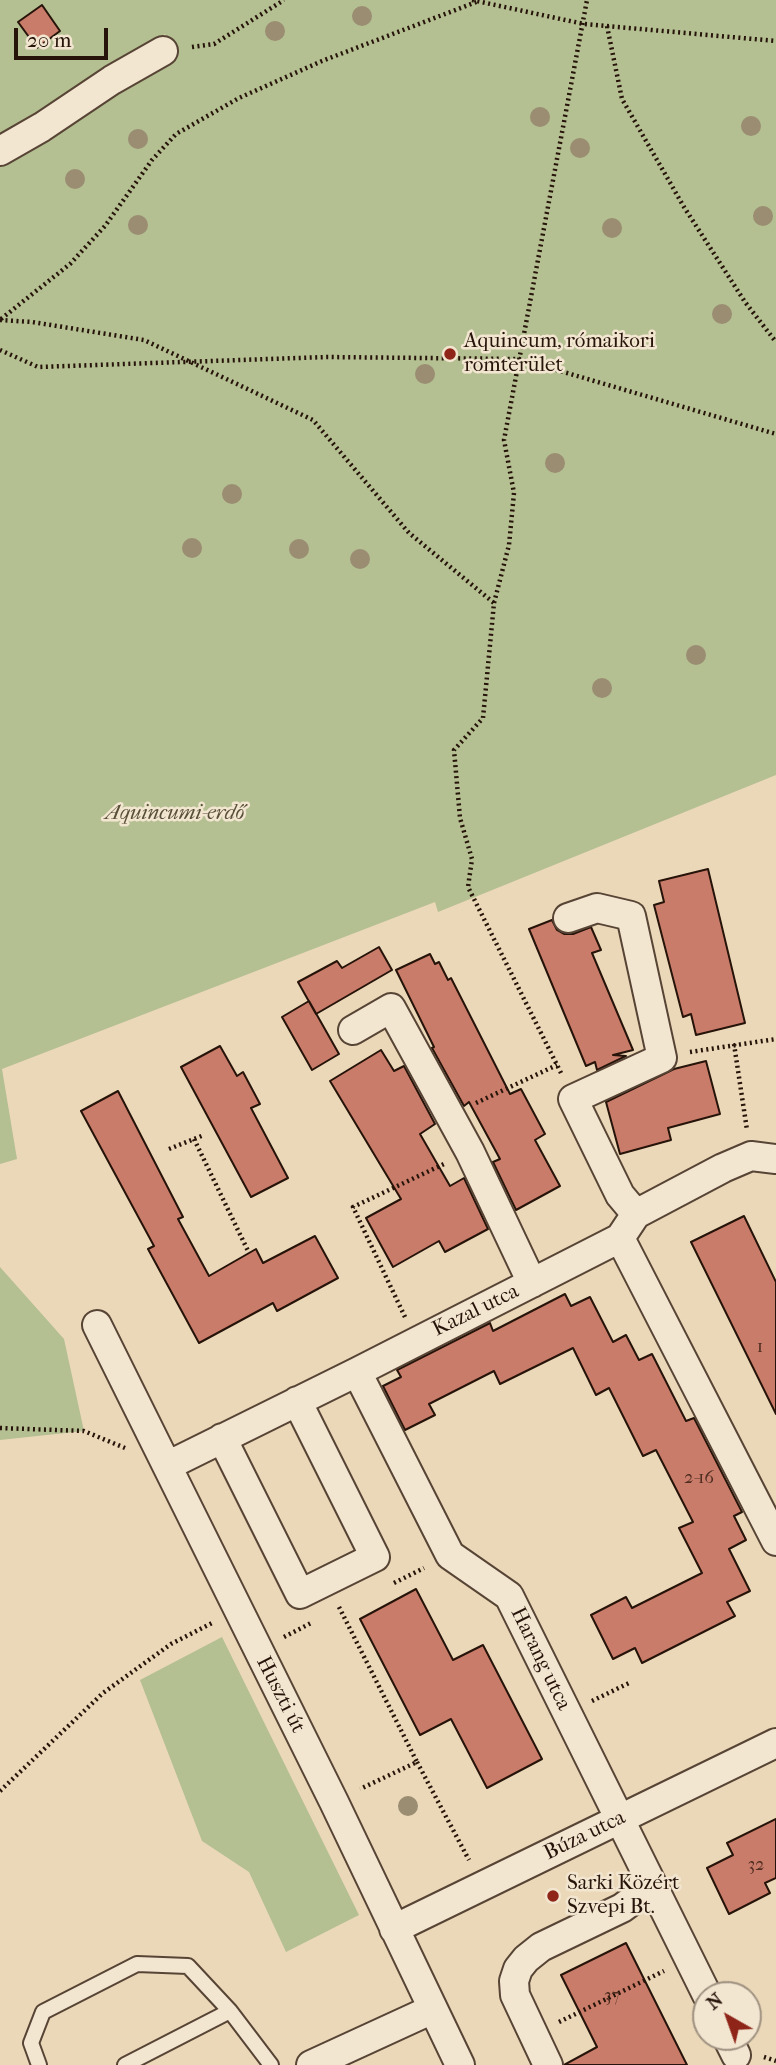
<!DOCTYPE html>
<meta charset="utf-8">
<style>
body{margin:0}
#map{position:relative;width:776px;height:2065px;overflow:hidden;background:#ebd8b8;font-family:"IM FELL French Canon",serif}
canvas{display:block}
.north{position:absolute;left:692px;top:1981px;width:70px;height:70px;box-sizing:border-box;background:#f2e6d1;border:2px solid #a09281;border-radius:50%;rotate:320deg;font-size:19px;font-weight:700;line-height:28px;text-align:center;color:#261309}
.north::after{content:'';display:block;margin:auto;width:24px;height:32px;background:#8f2418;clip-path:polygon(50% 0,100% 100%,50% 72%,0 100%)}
.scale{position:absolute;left:14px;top:28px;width:94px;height:32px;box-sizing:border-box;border:4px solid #261309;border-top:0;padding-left:9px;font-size:21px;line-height:24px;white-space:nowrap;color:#261309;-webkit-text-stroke:5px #f2e6d1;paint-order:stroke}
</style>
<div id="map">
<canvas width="776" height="2065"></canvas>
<div class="north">N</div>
<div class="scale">20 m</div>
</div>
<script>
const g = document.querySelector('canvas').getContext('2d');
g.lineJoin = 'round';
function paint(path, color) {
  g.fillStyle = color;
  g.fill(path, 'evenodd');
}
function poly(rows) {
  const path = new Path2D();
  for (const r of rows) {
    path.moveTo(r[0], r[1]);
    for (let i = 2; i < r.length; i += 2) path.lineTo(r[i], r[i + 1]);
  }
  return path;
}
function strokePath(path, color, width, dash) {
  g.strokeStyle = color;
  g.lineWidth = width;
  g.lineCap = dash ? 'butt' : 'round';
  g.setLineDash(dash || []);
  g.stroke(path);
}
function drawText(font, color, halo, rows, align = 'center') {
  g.font = font + ' "IM FELL French Canon",serif';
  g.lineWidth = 5;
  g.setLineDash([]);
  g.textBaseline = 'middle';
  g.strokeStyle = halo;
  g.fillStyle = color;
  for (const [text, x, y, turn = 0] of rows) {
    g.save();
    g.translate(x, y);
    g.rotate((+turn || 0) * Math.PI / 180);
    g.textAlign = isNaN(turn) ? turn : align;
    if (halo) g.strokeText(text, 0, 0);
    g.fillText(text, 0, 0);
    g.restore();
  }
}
paint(poly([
 [0,0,776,0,776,775,438,912,435,902,2,1069,17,1159,0,1164,0,161,173,61,165,34,0,140],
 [0,1267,64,1339,84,1431,0,1440],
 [222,1637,359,1915,286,1952,249,1872,202,1841,140,1680]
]), '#b4bf92');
const building = poly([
 [42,5,60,31,37,48,18,22,42,5],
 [708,869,745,1023,696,1035,691,1014,683,1017,654,905,664,902,659,881,708,869],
 [552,920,557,930,564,934,573,934,591,927,601,950,592,953,633,1050,613,1055,626,1056,597,1070,595,1062,586,1066,529,929,552,920],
 [379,947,392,970,316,1014,298,982,337,961,342,968,379,947],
 [430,954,435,964,439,962,448,980,451,978,510,1094,521,1089,545,1134,535,1140,560,1186,516,1210,493,1162,500,1159,469,1102,464,1106,432,1048,434,1047,396,970,430,954],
 [309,1001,339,1054,312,1070,282,1017,309,1001],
 [220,1046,237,1076,243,1072,260,1104,251,1108,288,1178,251,1197,181,1067,220,1046],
 [381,1050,394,1071,404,1066,435,1124,420,1134,450,1186,464,1178,488,1229,445,1252,439,1241,393,1267,366,1218,401,1199,330,1081,381,1050],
 [706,1061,720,1114,668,1128,671,1140,620,1154,606,1102,674,1069,706,1061],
 [118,1091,183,1217,178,1219,209,1276,256,1249,263,1263,315,1236,338,1278,277,1311,273,1303,199,1343,148,1249,154,1246,81,1111,118,1091],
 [744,1216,776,1282,776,1414,691,1242,744,1216],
 [565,1294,571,1306,590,1297,613,1342,626,1335,639,1360,652,1354,686,1421,694,1418,742,1512,734,1516,746,1540,729,1549,750,1591,727,1602,735,1616,642,1663,635,1648,613,1659,591,1615,626,1597,632,1608,702,1573,679,1528,693,1522,656,1450,643,1456,609,1388,596,1395,573,1348,500,1384,494,1371,429,1404,435,1415,405,1430,383,1386,401,1377,397,1370,490,1323,493,1331,565,1294],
 [416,1589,453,1660,483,1645,542,1759,487,1788,451,1719,420,1735,360,1619,416,1589],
 [776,1819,776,1878,765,1883,770,1893,729,1914,707,1868,733,1855,727,1843,776,1819],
 [626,1943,687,2065,564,2065,597,2047,561,1975,626,1943]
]);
paint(building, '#c97c69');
strokePath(building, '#261309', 2);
const lane = poly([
 [39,2065,31,2043,43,2012,137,1964,188,1966,230,2011,271,2065],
 [125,2065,230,2011]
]);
const street = poly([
 [0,151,42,127,112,80,163,51],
 [568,918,597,908,631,916,662,1058,573,1099,620,1195,636,1214],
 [353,1030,391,1008,470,1152,532,1283],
 [620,1238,776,1541],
 [97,1325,334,1802,460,2065],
 [357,1372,450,1555,509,1596,707,1995],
 [222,1438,300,1594,375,1557,297,1401],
 [167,1466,357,1372,620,1238,636,1214,723,1168,751,1156,776,1159],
 [394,1929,776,1743],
 [727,2037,736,2055],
 [311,2065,433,2009],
 [548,2065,515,1995,514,1981,518,1969,526,1959,541,1947,622,1908,637,1897,643,1887,645,1873]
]);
strokePath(lane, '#574435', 18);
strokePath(street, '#574435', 32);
strokePath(poly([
 [472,0,584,24,776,41],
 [607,26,622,99,684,207,745,302,776,342],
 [192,47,214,44,284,0],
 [1,319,70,264,105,226,152,160,176,134,239,98,322,61,479,1],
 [0,320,32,322,144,340,313,420,409,533,494,603],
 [0,350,38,367,327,357,519,359,776,434],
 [734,1044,747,1130],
 [690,1052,776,1039],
 [561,1073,468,887,472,859,460,818,454,750,483,718,494,603,509,545,514,493,504,440,587,0],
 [476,1103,557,1065],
 [194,1139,249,1253],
 [169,1149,204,1135],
 [405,1317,353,1207,444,1164],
 [0,1428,84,1431,125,1448],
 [394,1583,424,1568],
 [339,1607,417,1762,360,1789],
 [284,1637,311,1623],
 [592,1701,629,1683],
 [417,1762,469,1860],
 [0,1791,103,1693,171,1644,212,1623],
 [559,2022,664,1971],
 [764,2057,776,2061]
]), '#261309', 4.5, [2, 3.5]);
strokePath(lane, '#f2e6d1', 14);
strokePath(street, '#f2e6d1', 28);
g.fillStyle = '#9a8d72';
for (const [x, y] of [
 [362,16],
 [275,31],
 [540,117],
 [751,126],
 [138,139],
 [580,148],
 [75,179],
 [763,216],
 [138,225],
 [612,228],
 [722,314],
 [425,374],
 [555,463],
 [232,494],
 [192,548],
 [299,549],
 [360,559],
 [696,655],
 [602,688],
 [408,1806]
]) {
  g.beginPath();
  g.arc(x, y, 10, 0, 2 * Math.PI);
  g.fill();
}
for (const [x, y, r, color] of [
 [450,354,7,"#8f2418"],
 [553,1896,7,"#8f2418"]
]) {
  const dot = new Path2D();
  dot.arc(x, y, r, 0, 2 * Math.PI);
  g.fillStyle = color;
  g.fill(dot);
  strokePath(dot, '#f2e6d1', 2.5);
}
drawText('18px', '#4f2d21', null, [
 ["1",760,1348],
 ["2-16",699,1479],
 ["32",756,1866],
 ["37",612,1997]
]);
drawText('21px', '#261309', '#f2e6d1', [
 ["Aquincum, rómaikori",464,342],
 ["romterület",464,366],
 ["Sarki Közért",567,1884],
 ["Szvepi Bt.",567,1908]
], 'left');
drawText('italic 21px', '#584f39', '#f2e6d1', [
 ["Aquincumi-erdő",175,814]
]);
drawText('21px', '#261309', '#f2e6d1', [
 ["Kazal utca",476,1311,-26],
 ["Harang utca",540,1659,64],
 ["Huszti út",280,1695,63],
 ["Búza utca",585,1836,-26]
]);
</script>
